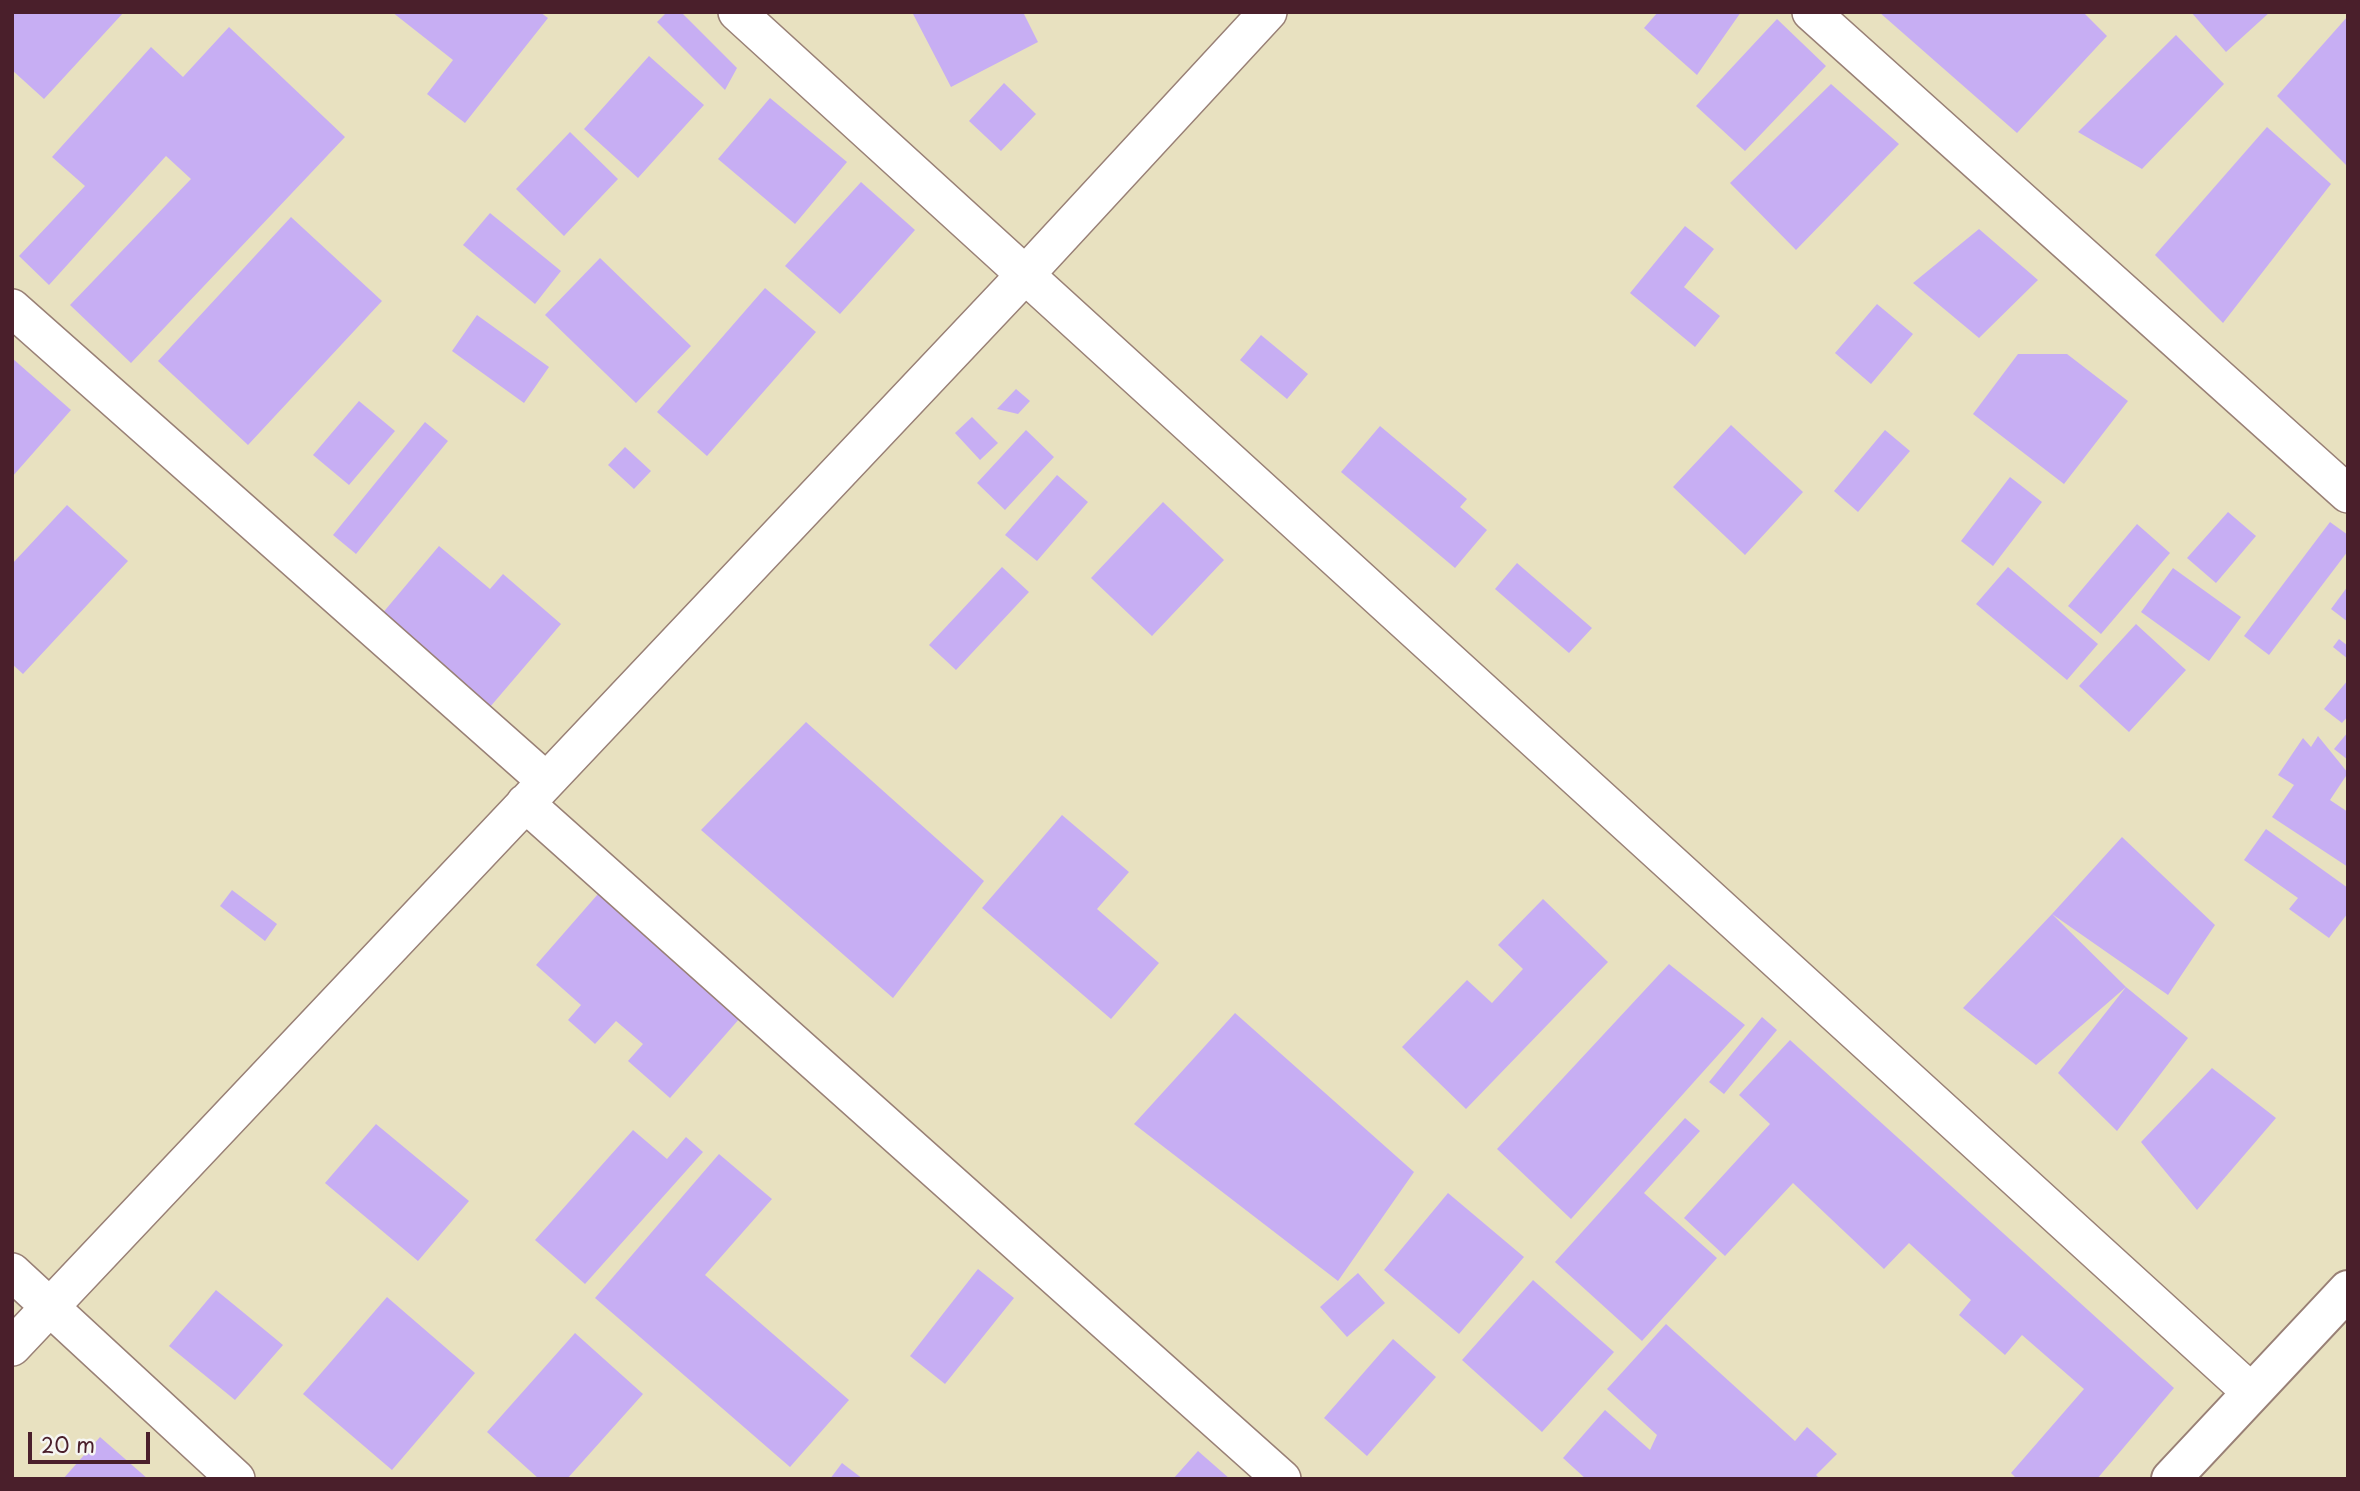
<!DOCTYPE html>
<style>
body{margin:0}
#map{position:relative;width:2360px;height:1491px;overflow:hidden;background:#e8e1c0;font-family:"Playpen Sans",sans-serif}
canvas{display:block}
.frame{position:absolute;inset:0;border:14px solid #4a1f2b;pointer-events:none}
.scale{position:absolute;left:28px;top:1432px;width:122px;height:32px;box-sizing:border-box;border:4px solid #4a1f2b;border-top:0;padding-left:9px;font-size:21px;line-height:24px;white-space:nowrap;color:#4a1f2b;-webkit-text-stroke:5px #f6f6f2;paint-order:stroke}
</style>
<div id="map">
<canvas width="2360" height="1491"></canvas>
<div class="frame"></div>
<div class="scale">20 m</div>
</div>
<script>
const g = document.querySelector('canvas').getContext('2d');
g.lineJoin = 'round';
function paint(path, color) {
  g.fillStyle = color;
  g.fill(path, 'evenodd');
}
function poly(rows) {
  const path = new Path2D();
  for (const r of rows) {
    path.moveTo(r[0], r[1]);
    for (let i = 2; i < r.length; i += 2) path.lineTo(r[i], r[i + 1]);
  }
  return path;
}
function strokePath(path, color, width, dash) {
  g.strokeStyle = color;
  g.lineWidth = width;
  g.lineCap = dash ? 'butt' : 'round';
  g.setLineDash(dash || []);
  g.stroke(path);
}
paint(poly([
 [12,12,124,12,44,99,12,70],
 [392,12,540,12,548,18,465,123,427,94,453,60],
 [667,12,681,12,737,68,725,90,657,22],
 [912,12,1023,12,1038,42,951,87],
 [1658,12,1741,12,1697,75,1644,28],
 [1879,12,2083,12,2107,36,2017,133],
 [2191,12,2270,12,2226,52],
 [2348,16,2348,167,2277,96],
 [1777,19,1826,66,1745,151,1696,106],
 [229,27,345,137,131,363,70,305,191,179,166,156,49,285,19,256,85,186,52,157,151,47,183,77],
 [2176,35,2224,84,2142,169,2078,132],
 [649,56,704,105,638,178,584,129],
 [1004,83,1036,114,1001,151,969,121],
 [1831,84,1899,144,1796,250,1730,183],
 [770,98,847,162,795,224,718,159],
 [2267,127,2331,184,2223,323,2155,255],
 [570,132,618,179,564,236,516,189],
 [861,182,915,230,840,314,785,266],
 [490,213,561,271,535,304,463,245],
 [291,217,382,301,248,445,158,361],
 [1685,226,1714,249,1684,287,1720,316,1695,347,1630,293],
 [1979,229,2038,280,1979,338,1913,283],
 [600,258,691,346,636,403,545,315],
 [765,288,816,332,707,456,657,412],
 [1877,304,1913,334,1871,384,1835,353],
 [477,315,549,367,524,403,452,351],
 [1261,335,1308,374,1287,399,1240,360],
 [2018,354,2067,354,2128,401,2064,484,1973,414],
 [12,358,71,410,12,477],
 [1016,389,1030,401,1018,414,997,409],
 [359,401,395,431,349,485,313,455],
 [972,417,998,443,980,460,955,433],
 [425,422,448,441,356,554,333,535],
 [1731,425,1803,492,1745,555,1673,487],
 [1380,426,1467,499,1460,507,1487,530,1455,568,1341,472],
 [1026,430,1054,457,1005,510,977,483],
 [1885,430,1910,451,1858,512,1834,491],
 [625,447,651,471,634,489,608,465],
 [1057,475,1088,502,1037,561,1005,535],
 [2010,477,2042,502,1993,566,1961,541],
 [1163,502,1224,560,1152,636,1091,578],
 [67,505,128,561,23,674,12,664,12,564],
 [2228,512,2256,536,2216,583,2187,558],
 [2330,522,2348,535,2348,551,2269,655,2244,636],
 [2137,524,2170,553,2101,634,2068,606],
 [439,546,490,589,503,574,561,624,490,707,381,615],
 [1517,563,1592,628,1569,653,1495,589],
 [1002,567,1029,592,956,670,929,645],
 [2008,567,2098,644,2067,680,1976,604],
 [2173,568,2241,617,2209,661,2141,612],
 [2348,586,2348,622,2331,609],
 [2136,624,2186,670,2129,732,2079,686],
 [2339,639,2348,646,2348,659,2333,647],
 [2348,680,2348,716,2342,723,2324,709],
 [806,722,984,881,893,998,701,830],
 [2348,732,2348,760,2334,749],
 [2318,736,2348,773,2330,800,2348,812,2348,867,2272,817,2294,785,2278,775,2303,738,2311,747],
 [1062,815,1129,872,1097,909,1159,963,1111,1019,982,908],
 [2266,829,2348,888,2348,913,2329,938,2289,909,2298,898,2244,860],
 [2122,837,2215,925,2168,995,2052,914],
 [232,890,277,924,265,941,220,906],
 [598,894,740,1018,670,1098,628,1061,643,1044,616,1021,595,1044,568,1020,581,1005,536,965],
 [1543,899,1608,962,1466,1109,1402,1047,1467,980,1492,1003,1523,969,1498,945],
 [2052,914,2126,987,2036,1065,1963,1008],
 [1669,964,1745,1025,1571,1219,1497,1149],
 [2126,987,2188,1038,2117,1131,2058,1073],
 [1235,1013,1414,1172,1338,1281,1134,1124],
 [1762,1017,1777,1030,1724,1094,1709,1082],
 [1790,1040,2174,1388,2097,1479,2017,1479,2011,1473,2084,1389,2022,1335,2005,1355,1959,1315,1971,1300,1909,1243,1884,1269,1793,1183,1725,1256,1684,1218,1770,1124,1739,1095],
 [2212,1068,2276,1118,2197,1210,2141,1142],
 [1685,1118,1700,1131,1644,1193,1717,1258,1642,1341,1555,1262],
 [376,1124,469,1201,418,1261,325,1183],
 [633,1130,667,1159,686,1137,703,1152,585,1284,535,1240],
 [719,1154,772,1199,705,1275,849,1400,790,1467,595,1298],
 [1448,1193,1524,1257,1459,1334,1384,1270],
 [978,1269,1014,1298,945,1384,910,1356],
 [1358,1273,1385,1303,1347,1337,1320,1307],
 [1533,1280,1614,1352,1542,1432,1462,1360],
 [216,1290,283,1345,235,1400,169,1346],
 [387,1297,475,1373,392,1470,303,1394],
 [1666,1324,1795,1441,1807,1427,1837,1454,1816,1475,1820,1479,1586,1479,1563,1458,1605,1410,1650,1450,1657,1435,1607,1389],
 [575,1333,643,1394,567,1479,539,1479,487,1432],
 [1393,1339,1436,1377,1367,1456,1324,1418],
 [100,1437,148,1479,63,1479],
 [1198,1451,1230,1479,1173,1479],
 [842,1463,863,1479,830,1479]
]), '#c7aef3');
const street = poly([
 [737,12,2251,1392],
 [1811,12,2348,494],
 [12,308,546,781],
 [525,803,1282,1479],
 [12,1272,236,1479],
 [12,1347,1024,276,1268,12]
]);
const secondary = poly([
 [2171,1479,2348,1290]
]);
strokePath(street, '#998076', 40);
strokePath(secondary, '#998076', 42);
strokePath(street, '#fff', 37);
strokePath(secondary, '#fff', 38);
</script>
